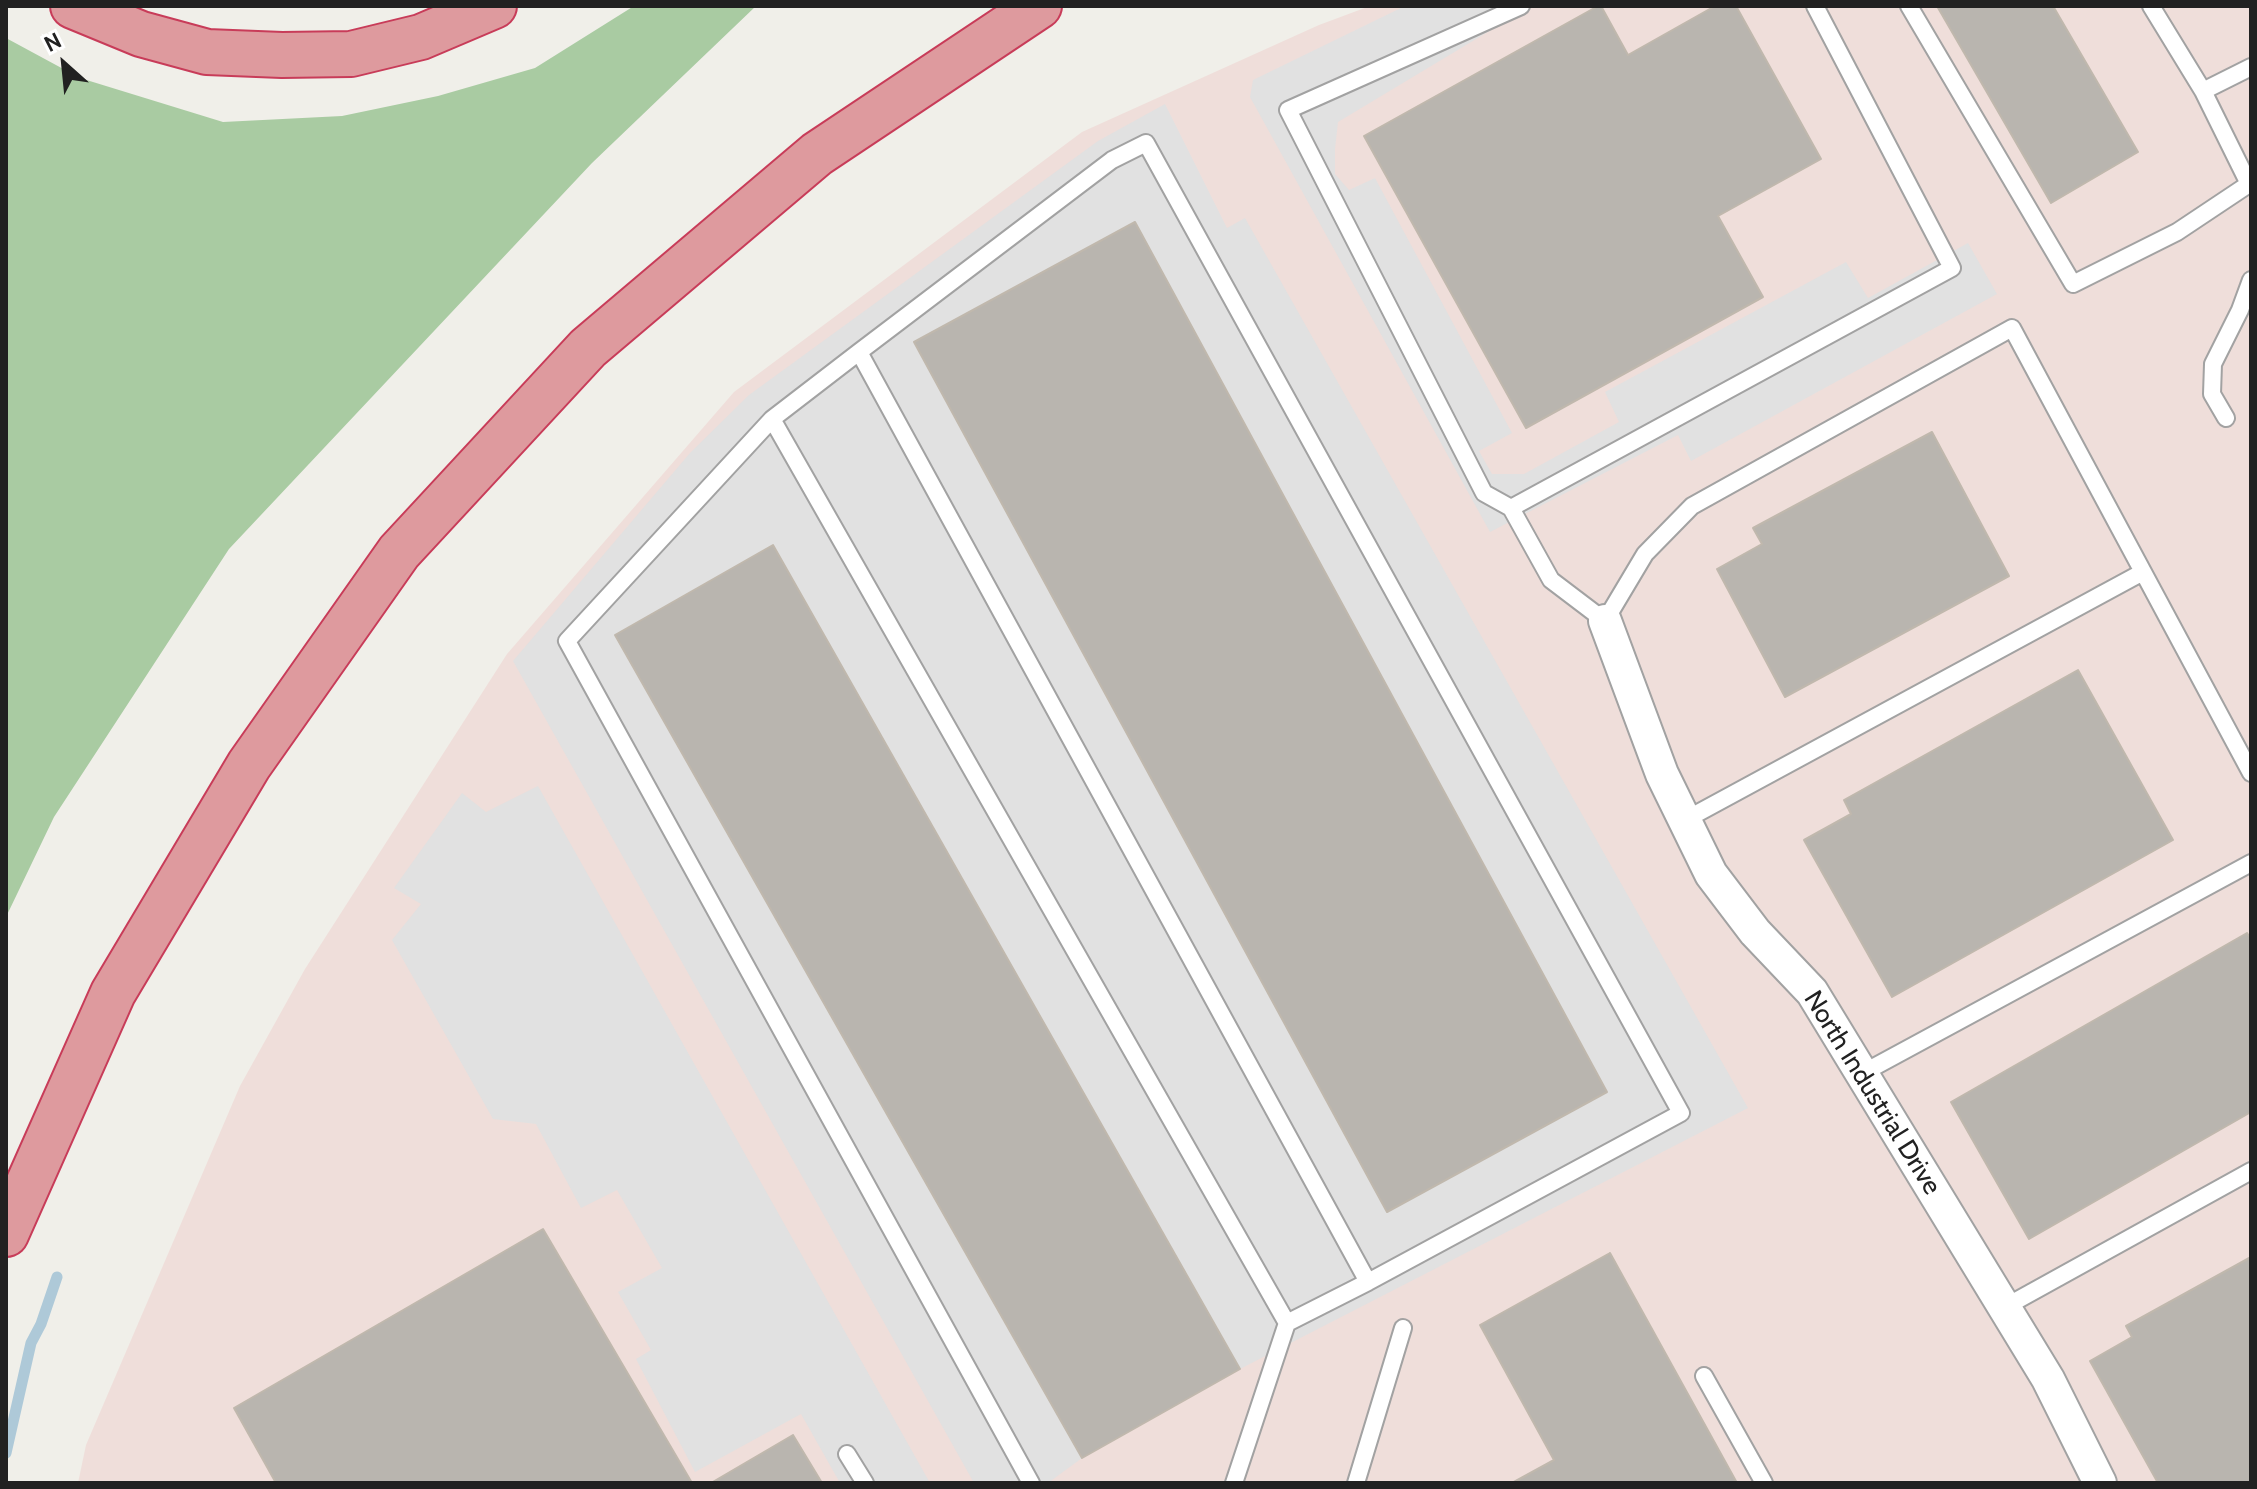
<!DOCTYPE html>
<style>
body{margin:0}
#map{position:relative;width:2257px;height:1489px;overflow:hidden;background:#f0efe9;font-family:Cabin,sans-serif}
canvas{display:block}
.frame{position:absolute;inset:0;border:8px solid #212121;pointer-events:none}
.north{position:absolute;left:24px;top:24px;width:80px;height:80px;-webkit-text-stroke:6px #fff;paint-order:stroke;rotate:333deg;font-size:22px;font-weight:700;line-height:32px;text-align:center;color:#212121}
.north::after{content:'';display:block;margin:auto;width:28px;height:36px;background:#212121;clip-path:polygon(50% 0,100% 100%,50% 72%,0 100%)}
</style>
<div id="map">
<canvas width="2257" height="1489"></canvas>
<div class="frame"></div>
<div class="north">N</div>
</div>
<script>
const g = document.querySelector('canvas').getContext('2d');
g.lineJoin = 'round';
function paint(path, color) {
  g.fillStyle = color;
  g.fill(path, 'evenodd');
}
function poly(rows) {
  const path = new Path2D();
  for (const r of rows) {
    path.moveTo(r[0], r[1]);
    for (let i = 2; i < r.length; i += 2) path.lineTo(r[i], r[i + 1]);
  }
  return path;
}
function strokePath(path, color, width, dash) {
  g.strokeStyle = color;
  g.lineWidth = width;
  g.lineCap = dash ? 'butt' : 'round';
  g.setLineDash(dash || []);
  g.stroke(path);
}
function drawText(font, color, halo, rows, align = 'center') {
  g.font = font + ' Cabin,sans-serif';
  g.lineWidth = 7;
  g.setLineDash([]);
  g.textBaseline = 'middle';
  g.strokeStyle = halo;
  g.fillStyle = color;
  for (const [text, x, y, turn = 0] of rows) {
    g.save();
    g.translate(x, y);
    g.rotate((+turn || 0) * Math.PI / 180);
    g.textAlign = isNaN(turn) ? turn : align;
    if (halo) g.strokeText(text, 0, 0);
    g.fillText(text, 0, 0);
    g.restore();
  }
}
paint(poly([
 [1370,6,2251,6,2251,1483,78,1483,86,1445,240,1086,305,969,507,654,734,392,1082,132,1319,25]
]), '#efdeda');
paint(poly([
 [634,6,756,6,592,163,229,549,54,817,6,917,6,38,80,78,223,122,342,116,438,96,535,68]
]), '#a9cba2');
paint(poly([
 [1405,6,1531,6,1338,122,1335,149,1335,174,1349,190,1375,178,1512,433,1479,451,1492,474,1524,474,1619,422,1605,392,1846,262,1868,298,1968,243,1997,294,1691,461,1678,435,1490,532,1250,97,1253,80],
 [1165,104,1227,228,1245,218,1748,1108,1240,1369,773,545,615,635,1082,1458,1048,1483,974,1483,513,661,690,453,749,395,1098,141],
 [1134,222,1607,1092,1387,1211,915,342],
 [538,786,930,1483,840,1483,801,1414,695,1472,636,1359,651,1350,618,1292,662,1268,617,1190,581,1208,536,1124,493,1119,392,940,421,904,394,888,462,793,486,812]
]), '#e1e1e1');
strokePath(poly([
 [6,1453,31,1343,41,1324,57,1277]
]), '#aec9d8', 11);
const building = poly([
 [1598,6,1601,6,1628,55,1715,6,1736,6,1821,159,1718,216,1763,297,1526,428,1364,136,1598,6],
 [1937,6,2053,6,2138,152,2051,203,1937,6],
 [1135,222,1607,1092,1387,1212,914,342,1135,222],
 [1932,432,2009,576,1785,697,1717,569,1762,544,1753,528,1932,432],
 [773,545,1240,1369,1082,1458,615,635,773,545],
 [2078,670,2173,840,1892,997,1804,840,1851,814,1844,800,2078,670],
 [2247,933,2251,939,2251,1112,2029,1239,1951,1102,2247,933],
 [543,1229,692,1483,276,1483,234,1408,543,1229],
 [1610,1253,1737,1483,1512,1483,1554,1460,1480,1325,1610,1253],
 [2251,1257,2251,1483,2158,1483,2090,1361,2132,1337,2126,1326,2251,1257],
 [793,1435,822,1483,711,1483,793,1435]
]);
paint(building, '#b9b5af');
strokePath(building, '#c0b8ad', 2);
const lane = poly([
 [1521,6,1288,110,1484,493,1511,508,1551,580,1605,621,1645,554,1692,506,2012,328,2251,773],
 [1909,6,2073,284,2177,232,2249,184,2203,91],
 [2151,6,2203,91,2251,67],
 [859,352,1368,1282,1681,1113,1146,143,1112,160,859,352,772,419,567,641,1031,1483],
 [2226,418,2212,394,2213,364,2240,310,2251,280],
 [772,419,1287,1323],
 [1511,508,1952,268,1815,6],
 [1685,820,2143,572],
 [1861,1074,2251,863],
 [2005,1307,2251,1171],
 [1704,1376,1764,1483],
 [847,1454,865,1483],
 [1234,1483,1287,1323,1368,1282],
 [1356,1483,1403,1328]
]);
const street = poly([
 [1605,621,1662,774,1711,874,1755,932,1812,992,2048,1379,2100,1483]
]);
const highway = poly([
 [73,6,141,34,207,52,282,55,351,54,421,37,494,6],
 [6,1234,113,993,249,765,399,552,588,348,817,154,1039,6]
]);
strokePath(lane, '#a2a2a2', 20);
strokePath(street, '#a2a2a2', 36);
strokePath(highway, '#c83c59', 48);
strokePath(lane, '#fff', 16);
strokePath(street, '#fff', 32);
strokePath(highway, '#de9a9e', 44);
drawText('26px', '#212121', '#fff', [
 ["North Industrial Drive",1872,1093,58]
]);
</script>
